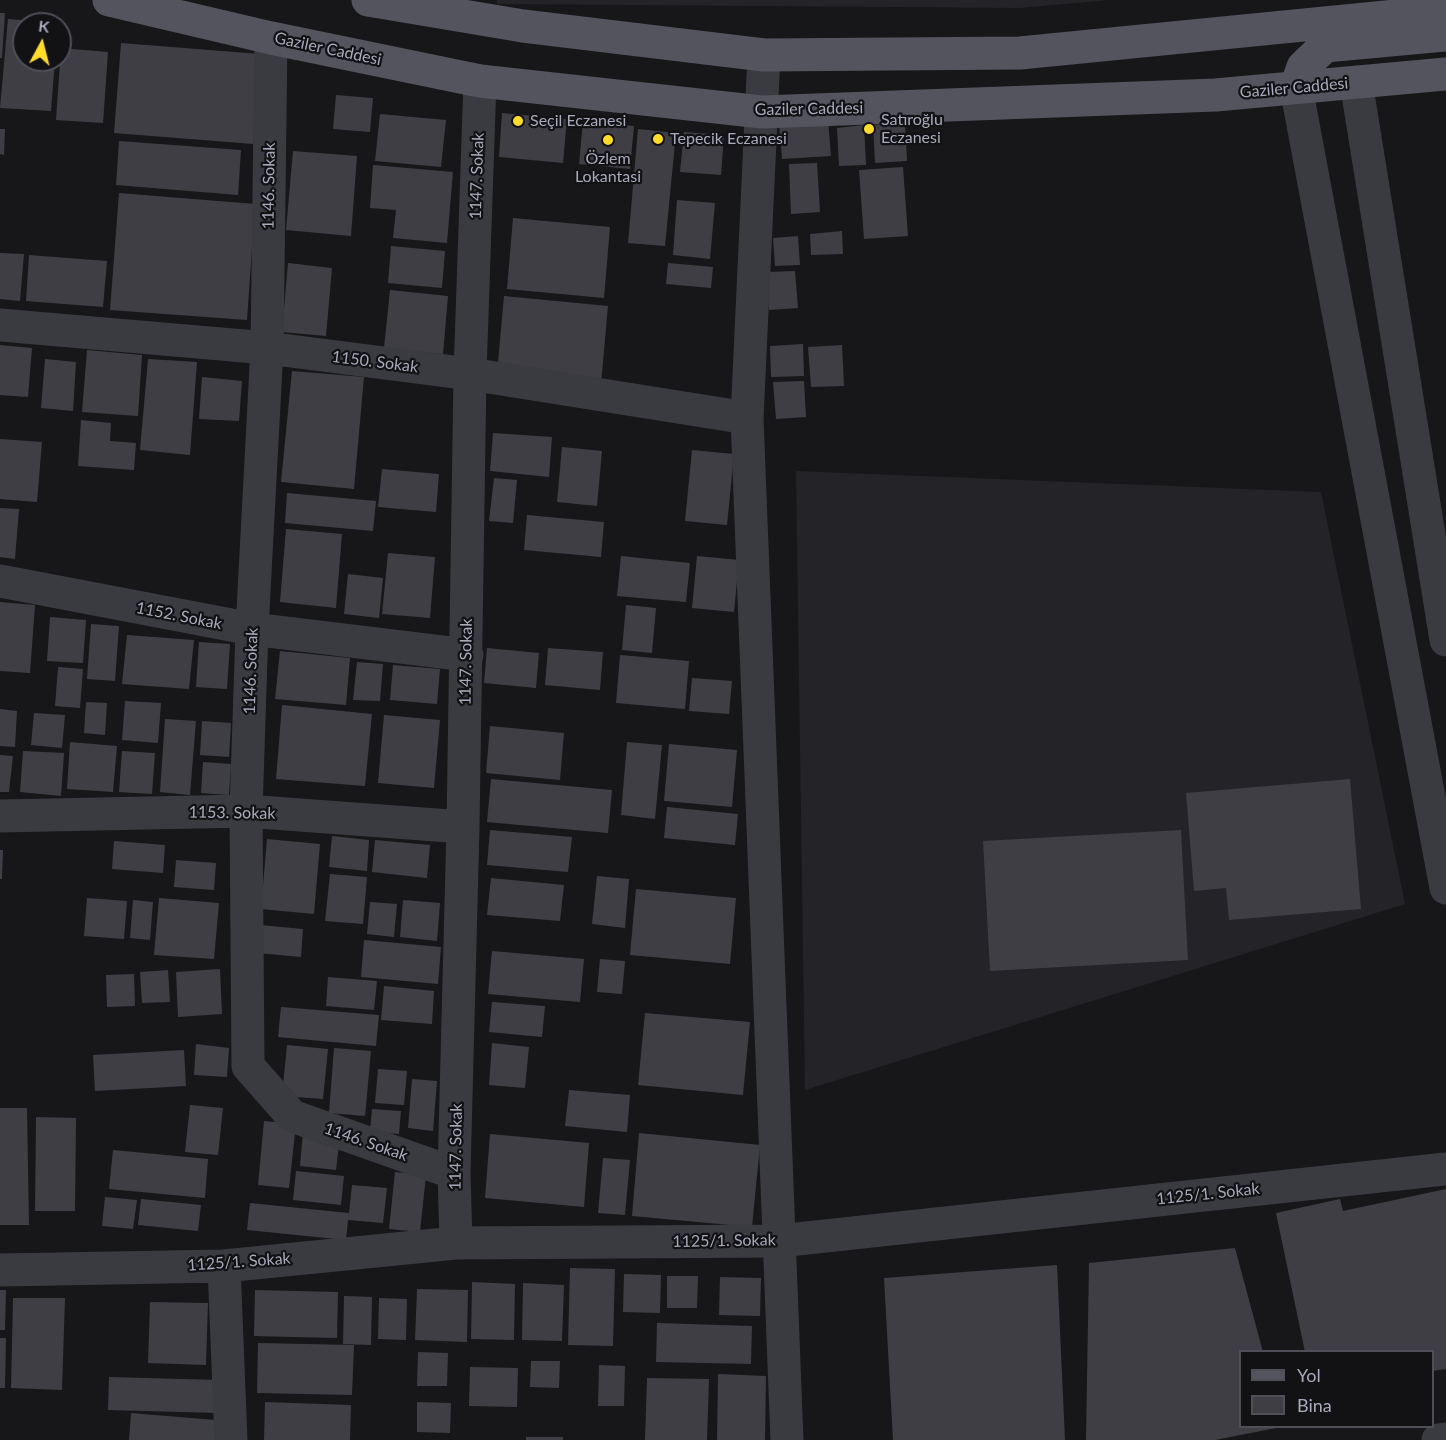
<!DOCTYPE html>
<meta charset="utf-8">
<style>
body{margin:0}
#map{position:relative;width:1446px;height:1440px;overflow:hidden;background:#171719;font-family:Lato,sans-serif}
canvas{display:block}
.legend{position:absolute;left:1239px;top:1350px;width:195px;height:78px;box-sizing:border-box;background:#121215;border:2px solid #4e4f57;margin:0;padding:8px 10px;list-style:none;font-size:18px;color:#a8aabb}
.legend li{display:flex;align-items:center;gap:12px;height:30px}
.legend b{width:30px;border:2px solid #4e4f57}
.north{position:absolute;left:12px;top:12px;width:60px;height:60px;box-sizing:border-box;background:#121215;border:2px solid #4e4f57;border-radius:50%;rotate:7deg;font-size:16px;font-weight:700;line-height:24px;text-align:center;color:#a8aabb}
.north::after{content:'';display:block;margin:auto;width:21px;height:27px;background:#ffdc29;clip-path:polygon(50% 0,100% 100%,50% 72%,0 100%)}
</style>
<div id="map">
<canvas width="1446" height="1440"></canvas>
<ul class="legend">
<li><b style="height:8px;background:#53545e"></b>Yol</li>
<li><b style="height:16px;background:#3f3e45"></b>Bina</li>
</ul>
<div class="north">K</div>
</div>
<script>
const g = document.querySelector('canvas').getContext('2d');
g.lineJoin = 'round';
function paint(path, color) {
  g.fillStyle = color;
  g.fill(path, 'evenodd');
}
function poly(rows) {
  const path = new Path2D();
  for (const r of rows) {
    path.moveTo(r[0], r[1]);
    for (let i = 2; i < r.length; i += 2) path.lineTo(r[i], r[i + 1]);
  }
  return path;
}
function strokePath(path, color, width, dash) {
  g.strokeStyle = color;
  g.lineWidth = width;
  g.lineCap = dash ? 'butt' : 'round';
  g.setLineDash(dash || []);
  g.stroke(path);
}
function drawText(font, color, halo, rows, align = 'center') {
  g.font = font + ' Lato,sans-serif';
  g.lineWidth = 4.5;
  g.setLineDash([]);
  g.textBaseline = 'middle';
  g.strokeStyle = halo;
  g.fillStyle = color;
  for (const [text, x, y, turn = 0] of rows) {
    g.save();
    g.translate(x, y);
    g.rotate((+turn || 0) * Math.PI / 180);
    g.textAlign = isNaN(turn) ? turn : align;
    if (halo) g.strokeText(text, 0, 0);
    g.fillText(text, 0, 0);
    g.restore();
  }
}
paint(poly([
 [497,0,1109,0,1020,8,497,4],
 [796,471,1321,492,1405,904,805,1090]
]), '#242327');
paint(poly([
 [0,13,5,13,2,58,0,58],
 [8,19,47,22,24,24,24,60,55,60,51,111,0,108],
 [121,43,260,54,253,144,114,133],
 [61,48,108,52,103,123,56,120],
 [336,95,373,98,370,132,333,129],
 [502,113,567,119,563,163,499,157],
 [380,114,446,120,441,167,375,161],
 [828,120,831,156,782,159,779,124],
 [583,121,634,126,630,169,579,164],
 [905,122,907,161,875,163,873,125],
 [864,125,866,165,839,166,837,128],
 [0,129,5,129,4,155,0,154],
 [638,129,676,133,665,246,628,243],
 [684,132,724,135,721,175,680,172],
 [119,141,241,150,238,195,116,185],
 [293,151,357,156,351,236,286,230],
 [817,163,820,212,791,214,789,164],
 [373,165,453,172,447,243,393,238,396,210,370,208],
 [903,167,908,236,864,239,859,170],
 [119,193,255,204,247,320,110,310],
 [677,200,715,203,710,259,673,255],
 [513,218,610,227,604,298,507,289],
 [842,231,843,254,811,255,810,234],
 [798,236,800,265,775,266,773,238],
 [391,246,445,251,442,288,388,283],
 [0,253,24,254,20,301,0,299],
 [29,255,107,261,103,307,26,301],
 [288,263,332,268,326,336,282,332],
 [668,263,713,267,711,288,666,284],
 [795,271,798,308,769,310,767,272],
 [390,290,448,296,443,354,384,348],
 [504,296,608,306,601,384,497,374],
 [803,344,804,376,771,377,770,346],
 [0,345,32,348,28,397,0,395],
 [842,345,844,386,811,387,808,347],
 [87,350,142,355,138,416,82,412],
 [45,359,76,362,73,411,41,408],
 [148,359,197,362,190,455,140,450],
 [292,371,364,377,354,489,281,482],
 [202,377,242,381,239,421,199,419],
 [804,381,806,417,776,419,773,382],
 [81,420,111,423,110,441,136,443,134,470,78,466],
 [493,433,552,437,549,477,490,471],
 [0,439,42,442,37,502,0,499],
 [562,447,602,451,597,506,557,502],
 [692,450,734,454,727,525,685,521],
 [382,469,439,474,436,512,378,507],
 [494,478,517,480,513,523,489,521],
 [287,493,376,501,373,531,285,523],
 [0,508,19,509,15,559,0,557],
 [527,515,604,522,601,557,524,550],
 [286,529,342,534,336,608,280,602],
 [388,553,435,557,430,618,382,614],
 [621,556,690,563,686,602,617,596],
 [697,556,739,560,734,612,692,608],
 [348,574,383,578,379,618,344,614],
 [0,602,35,605,30,673,0,671],
 [626,605,656,608,652,653,622,650],
 [50,617,86,620,83,663,47,661],
 [91,624,119,626,115,681,87,679],
 [127,635,194,640,189,689,122,684],
 [199,642,230,644,227,689,196,687],
 [487,648,539,653,536,688,484,683],
 [548,648,603,652,600,690,545,685],
 [280,651,350,658,346,705,275,699],
 [620,655,689,661,685,709,616,703],
 [357,662,383,664,380,701,353,700],
 [393,665,440,669,437,704,390,700],
 [58,667,83,669,80,708,55,706],
 [692,678,732,681,729,714,689,711],
 [125,701,161,703,158,743,122,740],
 [86,702,107,703,105,735,84,733],
 [282,705,372,714,365,786,276,779],
 [0,709,17,711,15,747,0,746],
 [34,713,65,715,62,748,31,745],
 [384,715,440,720,434,788,378,783],
 [165,719,196,721,190,795,160,792],
 [202,721,231,723,229,757,200,755],
 [490,726,564,733,560,780,486,773],
 [70,742,117,746,113,792,67,789],
 [627,742,662,745,655,819,621,815],
 [669,744,737,750,732,807,664,801],
 [23,751,64,753,61,796,20,792],
 [122,751,155,753,152,794,119,792],
 [0,755,13,756,9,792,0,792],
 [203,762,231,764,229,795,201,793],
 [491,779,612,790,608,833,487,822],
 [1350,779,1361,909,1229,920,1226,888,1194,891,1186,793],
 [667,807,738,814,735,845,664,838],
 [490,830,572,837,568,872,487,865],
 [1181,830,1188,960,990,971,983,841],
 [332,836,369,840,367,871,329,867],
 [267,839,320,844,314,914,261,909],
 [375,840,430,845,427,878,372,872],
 [114,841,165,845,163,873,112,869],
 [0,850,3,850,2,879,0,879],
 [176,860,216,863,214,890,174,887],
 [330,874,367,877,363,924,325,921],
 [597,876,629,879,625,928,592,924],
 [491,878,564,885,560,921,487,915],
 [636,889,736,898,730,964,630,955],
 [87,898,127,901,124,939,84,936],
 [159,898,219,903,214,959,154,955],
 [133,900,153,902,150,940,130,938],
 [403,900,440,903,437,941,400,937],
 [370,902,397,904,394,937,367,934],
 [260,925,303,929,301,957,258,953],
 [364,940,441,947,438,984,361,977],
 [492,951,584,959,580,1002,488,994],
 [600,959,625,961,622,994,597,992],
 [220,969,222,1014,178,1017,176,972],
 [168,970,170,1002,142,1003,140,972],
 [134,974,135,1006,107,1007,106,975],
 [328,977,377,981,374,1010,326,1006],
 [384,986,434,991,432,1024,381,1020],
 [492,1002,545,1006,542,1037,489,1032],
 [281,1007,379,1015,376,1046,278,1037],
 [645,1013,750,1022,743,1095,638,1085],
 [492,1043,529,1047,525,1088,489,1085],
 [196,1044,229,1048,227,1077,194,1075],
 [287,1045,328,1049,323,1099,282,1096],
 [334,1048,371,1051,365,1116,329,1113],
 [184,1050,186,1086,95,1091,93,1055],
 [378,1069,407,1071,404,1105,375,1103],
 [412,1079,437,1081,433,1131,408,1128],
 [569,1090,630,1095,627,1132,565,1126],
 [190,1105,223,1108,218,1155,185,1152],
 [0,1108,27,1108,29,1225,0,1225],
 [372,1109,401,1111,399,1134,370,1132],
 [36,1117,76,1118,75,1211,35,1211],
 [264,1121,296,1124,289,1188,258,1185],
 [303,1132,340,1136,336,1170,300,1166],
 [639,1133,760,1145,752,1227,632,1216],
 [490,1134,589,1143,584,1207,485,1198],
 [113,1150,208,1159,205,1198,109,1189],
 [603,1158,630,1160,625,1215,598,1213],
 [296,1171,344,1176,341,1205,293,1200],
 [395,1172,426,1175,420,1232,389,1229],
 [352,1185,387,1188,383,1223,348,1220,346,1240,247,1230,250,1203,349,1213],
 [1446,1189,1446,1369,1432,1371,1432,1352,1305,1352,1276,1213,1340,1199,1343,1211],
 [105,1197,137,1200,133,1229,102,1226],
 [141,1199,201,1205,198,1231,138,1225],
 [1235,1248,1263,1352,1240,1352,1240,1426,1276,1428,1215,1440,1086,1440,1089,1263],
 [1057,1265,1065,1440,893,1440,884,1278],
 [570,1268,615,1269,613,1346,568,1345],
 [624,1274,661,1275,660,1313,623,1312],
 [667,1276,698,1276,697,1308,667,1308],
 [720,1277,761,1278,760,1316,719,1315],
 [472,1282,515,1284,514,1340,471,1339],
 [523,1283,564,1285,562,1341,522,1340],
 [417,1289,468,1290,467,1342,415,1340],
 [0,1290,6,1290,5,1330,0,1330],
 [255,1290,338,1292,337,1338,254,1336],
 [344,1296,372,1297,371,1345,343,1344],
 [13,1298,65,1298,62,1390,11,1388],
 [379,1298,407,1299,406,1340,378,1339],
 [150,1302,208,1303,206,1365,148,1363],
 [657,1323,752,1326,751,1364,656,1362],
 [0,1338,6,1338,5,1388,0,1388],
 [258,1343,354,1345,352,1395,257,1393],
 [418,1352,448,1353,447,1386,417,1386],
 [531,1361,560,1361,559,1388,530,1387],
 [599,1365,625,1366,624,1406,598,1406],
 [470,1367,518,1368,517,1407,469,1406],
 [718,1374,766,1376,765,1440,717,1440],
 [109,1377,219,1380,218,1413,108,1410],
 [647,1378,709,1379,707,1440,645,1440],
 [265,1402,351,1405,350,1440,264,1440],
 [417,1402,451,1403,450,1433,417,1432],
 [131,1413,227,1421,225,1440,129,1440],
 [526,1437,563,1437,563,1440,526,1440]
]), '#3f3e45');
strokePath(poly([
 [271,38,267,348,252,629,246,811,248,1066,292,1116,454,1173],
 [0,325,267,348,470,374,747,418],
 [0,581,252,629,467,655],
 [0,816,246,811,463,827],
 [456,1243,454,1173,463,827,470,374,480,81],
 [224,1266,231,1440],
 [0,1270,224,1266,456,1243,779,1241,1446,1169],
 [1438,1440,1446,1439]
]), '#3a3a41', 33);
strokePath(poly([
 [764,55,747,418,787,1440],
 [1356,82,1446,640],
 [1296,87,1446,888]
]), '#3a3a41', 33);
strokePath(poly([
 [109,0,271,38,480,81,762,112,1216,95,1446,74],
 [368,0,523,26,764,55,1020,53,1446,11],
 [1296,87,1303,67,1325,46,1446,35]
]), '#53545e', 33);
for (const [x, y, r, color] of [
 [518,121,6,"#ffdc29"],
 [869,129,6,"#ffdc29"],
 [658,139,6,"#ffdc29"],
 [608,140,6,"#ffdc29"]
]) {
  const dot = new Path2D();
  dot.arc(x, y, r, 0, 2 * Math.PI);
  g.fillStyle = color;
  g.fill(dot);
  strokePath(dot, '#121215', 2);
}
drawText('16px', '#a8aabb', '#121215', [
 ["Gaziler Caddesi",328,49,12],
 ["Gaziler Caddesi",1294,88,-5],
 ["Gaziler Caddesi",809,109,-1],
 ["1147. Sokak",477,176,-88],
 ["1146. Sokak",269,186,-89],
 ["1150. Sokak",375,362,7],
 ["1152. Sokak",179,616,11],
 ["1147. Sokak",466,662,-89],
 ["1146. Sokak",251,671,-88],
 ["1153. Sokak",232,813,1],
 ["1146. Sokak",366,1142,19],
 ["1147. Sokak",456,1147,-89],
 ["1125/1. Sokak",1208,1194,-6],
 ["1125/1. Sokak",724,1241,-1],
 ["1125/1. Sokak",239,1262,-4]
]);
drawText('16px', '#a8aabb', '#121215', [
 ["Satıroğlu",881,120],
 ["Eczanesi",881,138],
 ["Seçil Eczanesi",530,121],
 ["Tepecik Eczanesi",670,139],
 ["Özlem",608,159,"center"],
 ["Lokantasi",608,177,"center"]
], 'left');
</script>
